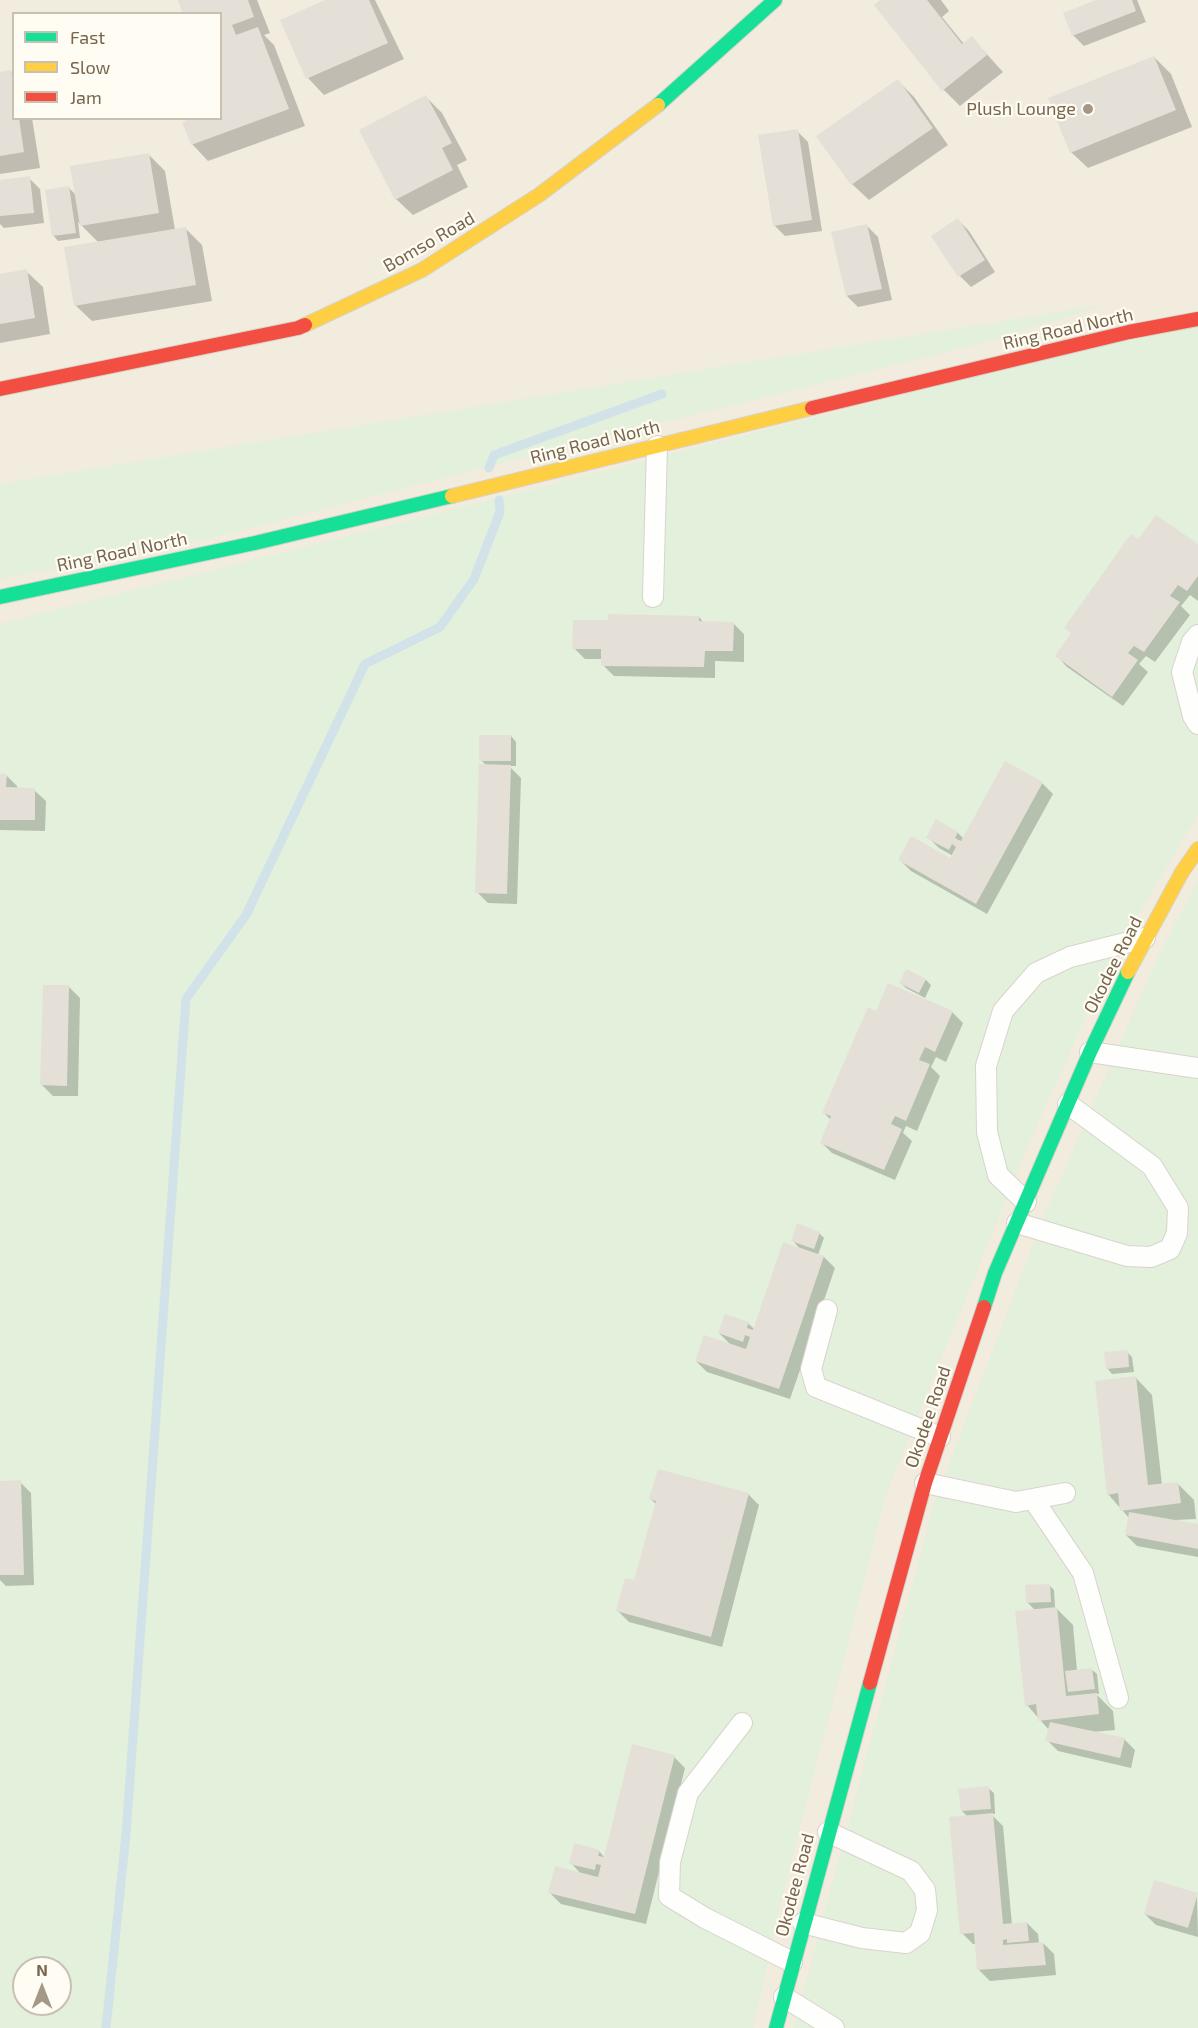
<!DOCTYPE html>
<style>
body{margin:0}
#map{position:relative;width:1198px;height:2028px;overflow:hidden;background:#f8f7f0;font-family:"Exo 2",sans-serif}
canvas{display:block}
.legend{position:absolute;left:12px;top:12px;width:210px;height:108px;box-sizing:border-box;background:#fefcf3;border:2px solid #c8c0b1;margin:0;padding:8px 10px;list-style:none;font-size:18px;color:#78654e}
.legend li{display:flex;align-items:center;gap:12px;height:30px}
.legend b{width:30px;border:2px solid #c8c0b1}
.north{position:absolute;left:12px;top:1956px;width:60px;height:60px;box-sizing:border-box;background:#fefcf3;border:2px solid #c8c0b1;border-radius:50%;rotate:0deg;font-size:16px;font-weight:700;line-height:24px;text-align:center;color:#78654e}
.north::after{content:'';display:block;margin:auto;width:21px;height:27px;background:#a59887;clip-path:polygon(50% 0,100% 100%,50% 72%,0 100%)}
</style>
<div id="map">
<canvas width="1198" height="2028"></canvas>
<ul class="legend">
<li><b style="height:8px;background:#16e098"></b>Fast</li>
<li><b style="height:8px;background:#ffcf43"></b>Slow</li>
<li><b style="height:8px;background:#f24e42"></b>Jam</li>
</ul>
<div class="north">N</div>
</div>
<script>
const g = document.querySelector('canvas').getContext('2d');
g.lineJoin = 'round';
function paint(path, color) {
  g.fillStyle = color;
  g.fill(path, 'evenodd');
}
function poly(rows) {
  const path = new Path2D();
  for (const r of rows) {
    path.moveTo(r[0], r[1]);
    for (let i = 2; i < r.length; i += 2) path.lineTo(r[i], r[i + 1]);
  }
  return path;
}
function strokePath(path, color, width, dash) {
  g.strokeStyle = color;
  g.lineWidth = width;
  g.lineCap = dash ? 'butt' : 'round';
  g.setLineDash(dash || []);
  g.stroke(path);
}
function drawText(font, color, halo, rows, align = 'center') {
  g.font = font + ' "Exo 2",sans-serif';
  g.lineWidth = 4.5;
  g.setLineDash([]);
  g.textBaseline = 'middle';
  g.strokeStyle = halo;
  g.fillStyle = color;
  for (const [text, x, y, turn = 0] of rows) {
    g.save();
    g.translate(x, y);
    g.rotate((+turn || 0) * Math.PI / 180);
    g.textAlign = isNaN(turn) ? turn : align;
    if (halo) g.strokeText(text, 0, 0);
    g.fillText(text, 0, 0);
    g.restore();
  }
}
paint(poly([
 [0,0,1198,0,1198,2028,0,2028],
 [14,14,220,14,220,118,14,118],
 [24,1968,60,1968,60,2004,24,2004]
]), '#f1ecde');
paint(poly([
 [1108,304,972,346,611,435,204,540,0,579,0,484],
 [1198,325,1198,814,1112,958,1028,1145,886,1494,782,1898,753,2028,0,2028,0,624,1113,342],
 [24,1968,60,1968,60,2004,24,2004],
 [1198,881,1198,2028,794,2028,934,1504,1043,1219,1159,955]
]), '#e3f0db');
paint(poly([
 [181,0,257,0,270,33,264,35,274,45,305,126,208,161,192,144,188,122,185,118,220,118,220,14],
 [329,0,375,0,404,59,324,95,308,78],
 [883,0,941,0,949,11,942,17,964,44,972,38,1003,72,960,106,944,90,876,6],
 [1100,0,1137,0,1146,22,1084,46,1073,35],
 [1154,57,1171,74,1192,127,1088,168,1071,152],
 [11,72,14,74,14,118,32,118,40,168,0,174,0,73],
 [898,81,914,97,948,145,869,200,852,184],
 [426,97,442,113,467,160,457,165,468,187,413,215,396,199],
 [797,131,808,142,822,231,785,236,774,225],
 [148,154,165,171,175,230,186,229,202,245,212,301,92,321,75,305,99,243,78,222,80,238,58,241,53,235,69,188,77,196],
 [29,178,40,189,44,223,4,228,0,224,0,181],
 [958,220,969,231,995,272,971,287,960,276,933,236],
 [867,226,878,237,892,300,858,307,847,296],
 [26,271,43,287,50,334,0,343,0,275],
 [1139,541,1198,546,1198,601,1190,595,1181,606,1190,615,1155,662,1146,656,1139,664,1148,672,1123,706,1067,667,1057,656],
 [699,617,704,623,733,623,744,634,744,662,715,661,715,678,614,676,603,665,603,659,585,659,574,648,609,621],
 [511,736,516,742,516,766,509,766,521,778,517,904,488,903,477,892,487,766,481,760],
 [1006,763,1042,783,1053,794,987,914,911,871,900,860,951,860,953,856,939,848,928,837,936,821,958,833,964,839],
 [6,775,17,786,17,789,34,790,46,801,45,831,0,830,0,776],
 [926,980,931,985,925,998,906,988,901,983],
 [69,987,80,998,78,1096,53,1096,42,1085],
 [952,1012,963,1023,946,1062,936,1057,931,1067,940,1076,917,1131,906,1126,903,1133,912,1141,895,1180,832,1153,821,1142,831,1120,824,1113,877,1013],
 [819,1233,824,1238,818,1255,824,1257,835,1268,790,1399,707,1372,696,1361,732,1346,719,1333,748,1323,755,1330,801,1250,793,1241],
 [1127,1352,1132,1357,1134,1372,1112,1374,1107,1368],
 [1136,1378,1152,1395,1162,1485,1178,1484,1194,1500,1196,1519,1175,1520,1198,1526,1198,1557,1137,1546,1126,1535,1129,1518,1108,1494],
 [0,1482,20,1482,31,1493,34,1585,6,1586,0,1580],
 [748,1494,759,1505,722,1647,629,1622,618,1611,635,1582,656,1504,651,1499],
 [1049,1585,1054,1590,1055,1607,1073,1625,1077,1671,1091,1669,1097,1674,1099,1694,1096,1694,1113,1711,1115,1730,1092,1732,1124,1739,1135,1750,1131,1768,1058,1751,1047,1740,1049,1730,1027,1705,1035,1610,1028,1603],
 [674,1757,685,1768,646,1924,561,1904,550,1893,582,1875,571,1863,599,1851,605,1858],
 [988,1788,994,1793,995,1814,991,1814,1003,1826,1012,1925,1027,1923,1038,1934,1039,1943,1043,1943,1054,1954,1056,1975,990,1981,979,1970,976,1944,973,1944,962,1933,968,1817,962,1811],
 [1197,1895,1198,1937,1156,1925,1145,1914]
]), '#0003');
strokePath(poly([
 [489,468,494,455,662,394],
 [106,2028,126,1834,186,999,246,915,365,664,440,627,474,579,500,512,499,500]
]), '#d1e2e9', 9);
paint(poly([
 [178,0,248,0,254,17,232,25,236,35,258,27,289,109,191,145,182,122,193,118,220,118,220,14,183,14],
 [325,0,369,0,388,43,306,79,280,20],
 [880,0,927,0,962,44,972,36,987,55,942,91,874,5],
 [1096,0,1132,0,1136,11,1072,36,1063,13],
 [1154,56,1176,110,1070,153,1048,98],
 [11,70,14,86,14,118,19,118,24,152,0,156,0,72],
 [898,79,933,128,851,185,816,136],
 [426,95,452,143,442,148,453,170,395,200,359,130],
 [798,129,812,220,773,226,758,135],
 [149,153,159,213,80,226,70,166],
 [30,176,34,213,0,216,0,180],
 [69,186,76,233,52,236,45,190],
 [958,218,985,260,958,277,931,236],
 [867,224,882,289,846,296,831,232],
 [186,227,196,285,74,306,64,247],
 [27,269,35,318,0,324,0,274],
 [1156,515,1198,544,1198,576,1187,591,1178,585,1170,596,1180,602,1144,652,1134,646,1128,653,1138,660,1112,697,1055,656,1071,633,1064,628,1131,534,1138,539],
 [608,614,699,616,699,621,734,622,733,651,705,651,704,667,601,666,601,649,572,649,573,620,608,620],
 [479,735,511,735,511,761,479,761],
 [1005,761,1043,782,976,904,898,860,911,836,950,858,956,847,952,844,949,850,926,838,936,819,958,832,955,838,961,841],
 [479,764,511,765,507,894,475,893],
 [0,774,7,774,6,787,35,788,35,820,0,820],
 [906,969,926,979,919,993,899,983],
 [888,983,953,1011,935,1052,925,1047,919,1060,930,1064,906,1121,895,1116,891,1124,902,1129,884,1170,820,1143,831,1116,822,1113,868,1007,876,1011],
 [43,985,69,985,67,1086,40,1085],
 [797,1223,820,1232,814,1249,791,1241],
 [783,1242,824,1256,779,1389,695,1361,704,1335,746,1349,750,1337,745,1335,743,1342,718,1333,725,1314,749,1322,747,1328,753,1330],
 [1128,1350,1129,1367,1106,1369,1104,1352],
 [1136,1376,1148,1485,1178,1482,1181,1503,1120,1511,1118,1493,1107,1495,1095,1381],
 [658,1469,749,1493,711,1637,616,1611,625,1578,634,1580,656,1501,649,1499],
 [21,1480,24,1575,0,1575,0,1481],
 [1129,1512,1198,1524,1198,1549,1125,1535],
 [1050,1584,1051,1602,1026,1603,1025,1585],
 [1057,1607,1066,1696,1097,1693,1099,1714,1038,1721,1036,1704,1025,1706,1015,1611],
 [1092,1668,1095,1689,1068,1692,1065,1671],
 [1050,1722,1125,1738,1120,1758,1045,1741],
 [632,1744,675,1755,635,1914,548,1893,555,1866,598,1877,601,1865,596,1864,595,1870,569,1864,574,1843,600,1850,598,1856,604,1857],
 [989,1786,991,1809,961,1811,958,1789],
 [993,1813,1003,1924,1027,1922,1029,1941,1007,1943,1007,1939,1003,1940,1003,1945,1043,1942,1046,1965,977,1970,974,1933,960,1934,949,1817],
 [1154,1880,1198,1893,1188,1928,1144,1914]
]), '#e5e0d7');
const lane = poly([
 [653,597,657,446],
 [1198,635,1192,642,1182,672,1193,716,1198,724],
 [1090,1052,1198,1068],
 [1026,1202,998,1175,987,1132,986,1066,1003,1011,1036,973,1070,957,1145,938],
 [1017,1223,1127,1256,1151,1257,1170,1249,1177,1233,1178,1208,1152,1166,1068,1104],
 [827,1310,811,1369,816,1387,940,1437],
 [925,1483,1016,1502,1065,1493],
 [1033,1499,1083,1573,1118,1698],
 [742,1723,688,1793,670,1862,669,1896,705,1918,792,1962],
 [803,1923,862,1938,906,1943,920,1933,927,1910,925,1890,911,1871,828,1832],
 [784,1997,834,2028]
]);
const fast = poly([
 [658,105,775,0],
 [0,597,255,543,452,496],
 [984,1307,995,1273,1090,1052,1128,972],
 [776,2028,870,1683]
]);
const slow = poly([
 [305,325,422,270,539,195,658,105],
 [452,496,812,408],
 [1128,972,1182,872,1198,849]
]);
const jam = poly([
 [0,389,298,328,305,325],
 [812,408,1129,332,1198,319],
 [870,1683,925,1483,984,1307]
]);
strokePath(lane, '#d8d4cd', 22);
strokePath(fast, '#d7d3ca', 16);
strokePath(slow, '#d7d3ca', 16);
strokePath(jam, '#d7d3ca', 16);
strokePath(lane, '#fefefd', 20);
strokePath(fast, '#16e098', 14);
strokePath(slow, '#ffcf43', 14);
strokePath(jam, '#f24e42', 14);
for (const [x, y, r, color] of [
 [1088,109,6,"#a59887"]
]) {
  const dot = new Path2D();
  dot.arc(x, y, r, 0, 2 * Math.PI);
  g.fillStyle = color;
  g.fill(dot);
  strokePath(dot, '#fefcf3', 2);
}
drawText('18px', '#78654e', '#fefcf3', [
 ["Plush Lounge",1076,109]
], 'right');
drawText('18px', '#78654e', '#fefcf3', [
 ["Bomso Road",429,242,-30],
 ["Ring Road North",1068,329,-13],
 ["Ring Road North",595,442,-14],
 ["Ring Road North",122,552,-12],
 ["Okodee Road",1113,965,-63],
 ["Okodee Road",928,1417,-71],
 ["Okodee Road",795,1885,-75]
]);
</script>
